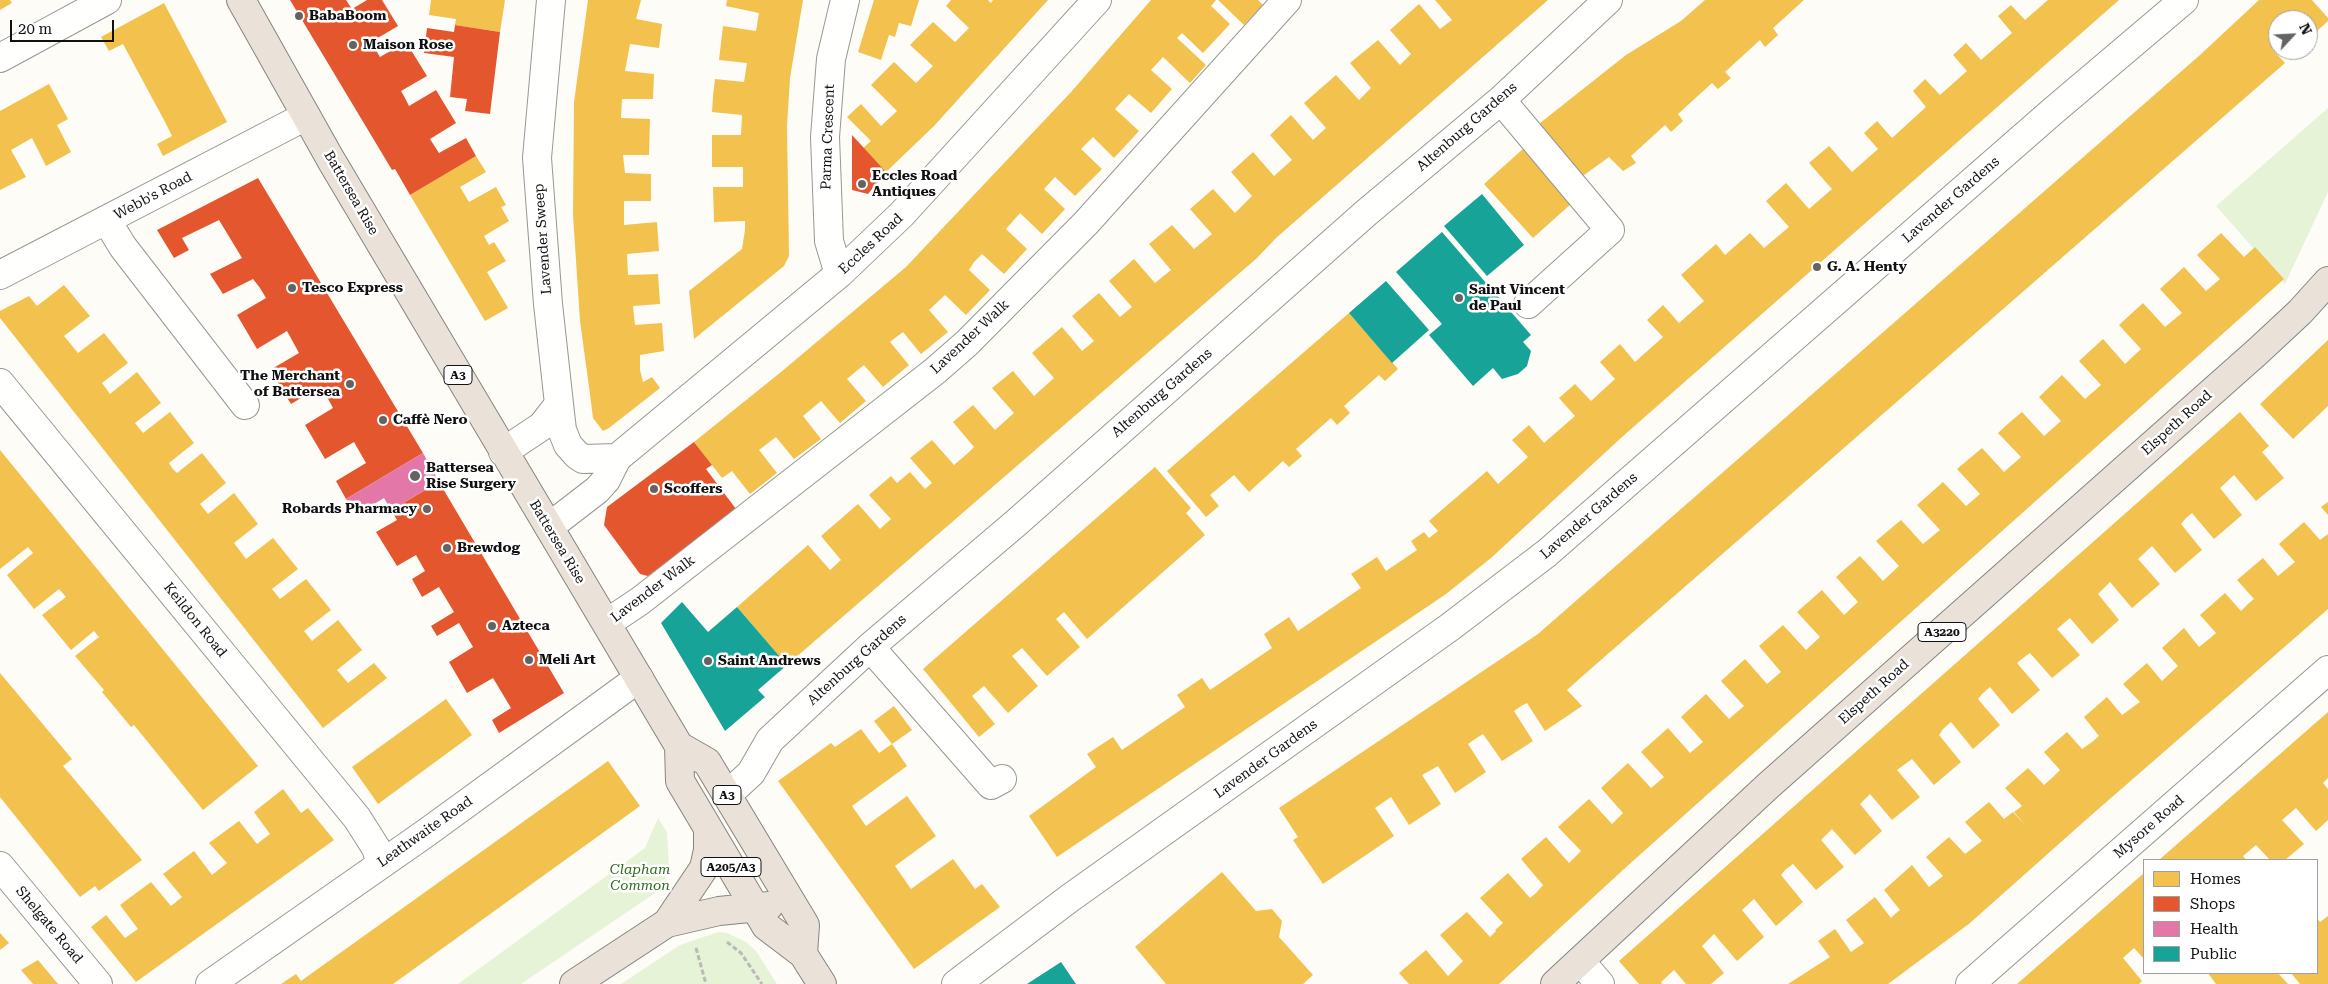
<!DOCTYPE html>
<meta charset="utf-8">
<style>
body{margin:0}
#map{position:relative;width:2328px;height:984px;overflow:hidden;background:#fdfcf7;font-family:"Roboto Serif",serif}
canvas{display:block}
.legend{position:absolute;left:2143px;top:859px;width:175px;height:115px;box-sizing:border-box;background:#fff;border:1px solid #a0a0a0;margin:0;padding:6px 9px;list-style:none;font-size:15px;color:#111}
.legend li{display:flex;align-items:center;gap:10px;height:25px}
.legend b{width:25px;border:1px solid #a0a0a0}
.north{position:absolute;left:2268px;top:10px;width:50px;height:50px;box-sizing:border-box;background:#fff;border:1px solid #a0a0a0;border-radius:50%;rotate:65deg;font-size:14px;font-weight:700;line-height:20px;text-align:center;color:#111}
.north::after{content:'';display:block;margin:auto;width:18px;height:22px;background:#646362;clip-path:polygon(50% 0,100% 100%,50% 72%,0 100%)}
.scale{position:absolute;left:10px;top:20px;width:104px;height:22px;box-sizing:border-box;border:2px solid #111;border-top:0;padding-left:6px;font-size:15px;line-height:18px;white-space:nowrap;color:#111;-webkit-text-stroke:4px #fff;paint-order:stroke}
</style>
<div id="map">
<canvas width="2328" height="984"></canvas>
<ul class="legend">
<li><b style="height:14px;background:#f2c14e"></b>Homes</li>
<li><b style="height:14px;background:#e4572e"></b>Shops</li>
<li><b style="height:14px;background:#e377a8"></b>Health</li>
<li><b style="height:14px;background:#17a398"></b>Public</li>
</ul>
<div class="north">N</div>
<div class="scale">20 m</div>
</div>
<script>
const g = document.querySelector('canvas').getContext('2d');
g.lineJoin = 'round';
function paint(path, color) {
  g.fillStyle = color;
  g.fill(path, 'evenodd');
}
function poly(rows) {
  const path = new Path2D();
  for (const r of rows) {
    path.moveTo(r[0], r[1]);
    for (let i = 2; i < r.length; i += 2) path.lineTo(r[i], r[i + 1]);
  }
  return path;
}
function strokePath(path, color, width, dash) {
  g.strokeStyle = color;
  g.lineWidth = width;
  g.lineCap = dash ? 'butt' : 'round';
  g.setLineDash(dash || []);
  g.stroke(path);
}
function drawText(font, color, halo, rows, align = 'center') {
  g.font = font + ' "Roboto Serif",serif';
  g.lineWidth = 5;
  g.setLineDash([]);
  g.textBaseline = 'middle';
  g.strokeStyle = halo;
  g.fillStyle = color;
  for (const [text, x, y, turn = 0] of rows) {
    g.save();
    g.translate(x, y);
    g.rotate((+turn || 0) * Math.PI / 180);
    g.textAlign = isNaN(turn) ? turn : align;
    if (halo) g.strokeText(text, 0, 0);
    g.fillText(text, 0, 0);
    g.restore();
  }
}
paint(poly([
 [2328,108,2328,192,2285,284,2216,206],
 [658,818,667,832,669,867,664,881,655,893,521,984,458,984,645,848],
 [718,932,727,933,746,942,756,951,777,984,621,984,680,945]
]), '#e7f3d7');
paint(poly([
 [0,0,10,0,12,3,0,10],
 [431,0,505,0,500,32,455,25,456,19,429,15],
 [588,0,641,0,636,19,662,24,659,48,630,44,625,71,654,74,653,99,622,99,621,118,650,119,649,155,623,155,625,173,651,174,651,201,624,201,624,225,657,222,659,251,627,254,628,275,658,274,660,304,633,306,635,325,662,323,664,351,640,355,640,370,643,382,652,377,660,388,609,428,603,431,593,418,590,394,580,321,573,215,574,102],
 [727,0,803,0,790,78,787,126,789,256,784,266,694,339,689,291,742,249,745,230,745,221,714,222,713,187,743,187,743,167,712,167,712,135,741,135,742,115,712,112,713,96,715,79,744,82,747,63,719,60,723,26,756,31,759,13,726,6],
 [874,0,919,0,911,26,899,23,895,37,889,35,881,60,858,52],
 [951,0,988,0,991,3,993,0,1048,0,934,126,886,172,863,148,871,141,847,117,861,104,881,126,897,111,871,85,894,62,916,83,933,66,910,45,933,22,955,42,969,28,946,6],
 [1151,0,1216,0,1211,6,1230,24,1203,53,1182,33,1177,38,1206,65,1190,83,1163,57,1151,70,1172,89,1151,113,1129,94,1115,109,1139,131,1114,158,1093,137,1081,149,1102,169,1075,196,1055,177,1044,189,1065,209,1042,234,1020,213,1006,229,1027,249,1004,274,982,254,974,262,969,270,990,290,966,315,945,295,929,310,948,332,921,354,903,332,895,338,890,342,909,365,883,387,864,365,854,373,847,379,866,401,840,423,821,401,803,416,821,439,794,459,776,437,759,450,777,473,750,494,732,471,722,478,694,442,781,372,906,267,1072,91],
 [1218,0,1258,0,1263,5,1244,25],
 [1435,0,1548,0,1276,238,1257,258,787,665,737,607,808,545,830,570,841,560,821,536,858,504,880,529,891,519,869,495,891,476,897,483,910,472,925,489,932,483,910,458,932,440,954,465,968,453,974,447,953,422,973,405,995,430,1014,413,992,388,1013,371,1034,396,1054,378,1032,353,1062,327,1082,351,1094,341,1072,316,1099,293,1120,317,1132,307,1109,281,1134,259,1155,283,1171,270,1149,244,1172,225,1194,249,1212,234,1190,209,1213,189,1235,213,1252,196,1231,172,1253,152,1274,176,1292,160,1270,135,1291,115,1313,140,1326,128,1304,103,1336,75,1359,100,1371,88,1350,63,1378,40,1400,65,1411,54,1390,30,1419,4,1440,29,1452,20],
 [1705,0,1804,0,1773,28,1778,35,1765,47,1760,40,1725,72,1731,78,1718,89,1712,83,1678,114,1683,121,1671,132,1665,125,1631,156,1636,163,1623,171,1609,157,1580,178,1535,127,1626,55,1681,21],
 [2048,0,2119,0,1622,437,1491,558,1446,594,1057,857,1029,816,1096,767,1087,754,1113,737,1122,750,1185,707,1177,695,1202,678,1210,690,1272,648,1264,634,1289,617,1298,631,1361,588,1351,574,1377,557,1386,571,1417,550,1411,541,1424,532,1429,538,1438,531,1429,521,1487,471,1498,484,1528,457,1512,440,1529,425,1544,443,1575,416,1559,398,1575,384,1591,401,1615,379,1600,362,1620,344,1635,362,1663,337,1647,320,1663,305,1679,323,1704,301,1681,275,1716,244,1725,255,1750,233,1764,248,1789,227,1766,201,1786,183,1809,209,1832,189,1809,163,1829,146,1852,172,1878,149,1864,133,1877,121,1892,138,1926,107,1913,91,1925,79,1940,95,1967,71,1953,55,1966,43,1981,60,2012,33,1998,16,2011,5,2025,20],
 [2259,0,2312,0,2328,18,2328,21,2308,39,2308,20,2278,20,2278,47,2274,51,2285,63,1578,680,1567,690,1582,706,1545,731,1527,703,1521,706,1514,711,1533,741,1502,761,1483,734,1475,739,1468,744,1486,772,1455,793,1438,766,1422,775,1441,804,1409,825,1391,797,1375,808,1394,836,1323,884,1293,840,1298,837,1279,808,1538,634,2200,55],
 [164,3,227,122,163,156,157,144,172,136,164,120,123,44,109,51,101,37],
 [49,84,68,119,57,125,71,152,46,166,32,138,11,150,26,177,0,190,0,111],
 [1524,148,1572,203,1533,238,1484,184],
 [476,156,486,172,460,187,469,202,496,187,506,205,501,207,509,221,484,236,489,245,494,242,506,261,487,272,508,308,485,321,410,195],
 [2221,233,2244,257,2255,247,2284,279,1624,869,1499,984,1409,984,1399,973,1426,950,1448,976,1463,961,1440,935,1467,912,1490,937,1496,931,1495,930,1503,923,1480,898,1508,873,1530,898,1536,893,1543,885,1521,859,1546,837,1569,863,1581,851,1558,827,1589,799,1612,824,1623,813,1601,788,1628,763,1651,788,1664,777,1641,752,1668,728,1690,753,1703,742,1681,717,1706,694,1729,719,1744,706,1721,681,1745,659,1767,684,1781,672,1759,646,1783,625,1806,650,1820,637,1797,612,1822,590,1844,615,1858,602,1836,577,1860,556,1883,581,1899,566,1876,541,1901,520,1923,544,1940,530,1917,505,1943,482,1966,506,1980,494,1957,469,1982,448,2004,472,2021,457,1998,433,2010,422,2022,412,2044,436,2061,421,2039,397,2062,375,2085,399,2101,385,2079,361,2103,339,2125,364,2141,349,2119,325,2143,303,2165,327,2182,313,2160,289,2184,267,2206,291,2220,279,2197,255],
 [64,285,90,316,64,336,78,353,104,333,128,363,102,383,110,394,137,372,161,403,135,423,143,433,170,412,194,443,169,463,172,468,177,473,202,453,226,483,200,504,208,514,234,493,258,524,234,543,246,559,273,538,298,569,272,589,280,599,306,579,331,610,304,631,312,641,338,620,362,650,337,670,348,683,374,663,387,678,323,728,0,318,0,311,29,296,37,306],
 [1349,313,1398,369,1385,381,1379,375,1344,406,1350,413,1337,425,1331,418,1296,449,1302,456,1289,467,1283,461,1249,492,1234,475,1210,495,1219,506,1206,517,1167,471],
 [2328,340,2328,406,2293,439,2260,404],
 [2240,412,2269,446,2262,452,2284,478,2256,501,2234,475,2220,488,2242,515,2214,539,2192,513,2186,518,2181,524,2202,550,2175,573,2152,546,2138,559,2160,584,2132,608,2110,582,2098,594,2119,620,2092,644,2070,618,2057,629,2080,655,2052,678,2030,653,2023,658,2017,663,2040,690,2012,714,1990,687,1982,694,1978,699,2000,725,1973,749,1951,722,1943,729,1939,735,1961,762,1934,785,1912,759,1897,770,1920,797,1892,820,1870,794,1860,804,1882,831,1855,855,1832,829,1821,840,1844,867,1816,890,1793,864,1785,870,1781,875,1803,902,1776,926,1754,899,1742,910,1764,937,1737,961,1714,934,1702,946,1724,973,1711,984,1686,984,1674,970,1661,982,1662,984,1639,984,1619,961],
 [0,450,258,766,203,810,134,725,131,727,102,692,104,690,75,656,99,637,94,631,71,650,42,615,66,597,59,589,34,609,7,575,33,553,28,547,0,569],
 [1155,467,1191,508,1186,513,1205,535,1087,639,1064,612,1056,619,1080,647,1047,676,1022,648,1012,656,1038,686,1008,713,984,686,972,696,995,724,979,737,923,669],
 [2328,502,2328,515,2321,507],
 [2304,522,2320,540,2328,534,2328,609,2088,818,1970,923,1888,984,1788,984,1830,957,1818,941,1835,929,1851,952,1864,943,1846,920,1875,897,1891,918,1895,914,1900,910,1884,890,1912,865,1929,887,1943,876,1926,857,1949,837,1965,854,1974,847,1982,841,1965,822,1989,802,2004,819,2013,812,2027,827,2014,812,2022,806,2005,788,2028,768,2044,785,2053,777,2060,770,2044,752,2067,732,2082,749,2092,742,2099,736,2084,717,2107,697,2122,715,2140,702,2123,684,2147,663,2162,681,2178,666,2162,648,2184,628,2199,647,2209,639,2216,633,2200,615,2225,593,2241,611,2249,603,2254,599,2237,580,2263,558,2278,576,2295,562,2279,544],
 [0,673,72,759,63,766,142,860,99,891,95,886,80,897,0,797],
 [446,699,472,735,378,804,352,767],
 [894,706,912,730,892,744,907,766,852,806,866,826,907,796,936,836,895,866,911,889,953,859,975,889,982,884,1000,907,914,969,778,781,831,743,835,747,861,729,879,753,892,744,874,721],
 [2328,712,2328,778,2323,783,2328,789,2328,820,2316,831,2296,808,2282,820,2304,844,2285,860,2270,860,2256,845,2243,856,2246,860,2159,860],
 [608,761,640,806,393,984,281,984,296,974,301,981],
 [283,789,301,813,308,808,334,840,136,982,91,927,106,915,125,938,138,929,120,905,151,882,171,906,182,897,163,874,194,851,212,875,227,863,209,843,239,821,257,844,270,834,254,812],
 [1222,872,1256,911,1272,909,1282,921,1279,937,1313,975,1303,984,1166,984,1135,947],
 [2144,873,2144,959,2134,948,2123,958,2142,981,2139,984,2017,984],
 [2328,916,2328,984,2300,984,2291,973,2317,973,2317,918,2320,922],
 [0,933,9,943,0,950],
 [38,960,58,984,33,984,21,970],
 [2208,973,2278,973,2288,984,2216,984]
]), '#f2c14e');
paint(poly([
 [290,0,346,0,352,9,367,0,382,0,398,26,371,42,380,57,406,42,427,76,401,91,405,98,409,106,436,90,456,123,430,139,439,153,466,138,476,156,410,195,395,169,392,170],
 [455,25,500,32,490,114,465,111,467,99,450,97,454,57,424,53,427,28,454,32],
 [852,135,886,172,868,194,852,190],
 [258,178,423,453,346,499,336,481,366,463,354,442,325,459,305,425,333,408,321,386,291,404,270,370,299,353,287,331,257,349,237,315,266,298,260,288,253,279,223,294,210,274,242,258,219,220,182,238,189,250,174,258,157,230],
 [694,442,712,465,706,469,736,509,648,576,640,574,604,525,607,507],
 [439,482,564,693,499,733,492,720,511,708,493,678,467,693,449,662,473,647,459,623,437,636,431,626,454,612,439,587,422,597,412,579,425,571,416,555,397,566,376,532,397,520,391,510]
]), '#e4572e');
paint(poly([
 [423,453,439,482,391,510,384,498,356,515,346,499]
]), '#e377a8');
paint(poly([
 [1482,194,1524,245,1487,276,1444,226],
 [1442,232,1531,335,1523,342,1531,351,1527,366,1518,374,1502,379,1493,368,1473,386,1429,335,1442,324,1396,272],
 [1386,281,1429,330,1392,363,1349,313],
 [682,602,708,632,737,607,787,665,758,690,765,697,725,731,661,623],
 [1061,962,1076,984,1027,984]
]), '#17a398');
const minor = poly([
 [0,58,107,0],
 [1501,100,1610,230,1528,304],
 [107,221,123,247,245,405],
 [839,274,829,241,825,137,831,59,845,0],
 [0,275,306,116],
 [0,383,357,818,376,848,381,863],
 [559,404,562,430,568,445,577,455,583,459,617,458],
 [503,452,542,426,559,404,548,304,537,158,551,0],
 [549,527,597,490,606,480,617,458,839,274,902,214,1097,0],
 [607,623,640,601,935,371,967,343,1086,223,1287,0],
 [870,647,991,785,1002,779],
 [727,795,751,773,770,740,870,647,1016,523,1366,213,1501,100,1608,0],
 [0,866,98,984],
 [1580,961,1600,984],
 [210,984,426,833,639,678],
 [956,984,1070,898,1450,627,1547,553,2053,111,2184,0],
 [1970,984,2328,670]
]);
const highway = poly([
 [241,0,331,160,679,746,707,762,805,925,803,954],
 [679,746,680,781,766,926,803,954,822,984],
 [667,923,719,911,769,906],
 [574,984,667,923,704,868,708,850,708,828],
 [1555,984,1769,785,2257,352,2300,312,2328,281]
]);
strokePath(minor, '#979795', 30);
strokePath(highway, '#858482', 30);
strokePath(poly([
 [727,942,741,953,762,984],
 [696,948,706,984]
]), '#b9b9b8', 3, [5, 2.5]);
strokePath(minor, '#fffffe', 28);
strokePath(highway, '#eae1d8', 28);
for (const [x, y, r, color] of [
 [299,16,5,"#646362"],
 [353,45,5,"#646362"],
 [862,184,5,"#646362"],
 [1817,267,5,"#646362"],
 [292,288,5,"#646362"],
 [1459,298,5,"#646362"],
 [350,384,5,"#646362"],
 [383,420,5,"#646362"],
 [415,476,6,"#646362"],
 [654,489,5,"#646362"],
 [427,509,5,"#646362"],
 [447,548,5,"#646362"],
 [492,626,5,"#646362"],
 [529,660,5,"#646362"],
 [708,661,5,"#646362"]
]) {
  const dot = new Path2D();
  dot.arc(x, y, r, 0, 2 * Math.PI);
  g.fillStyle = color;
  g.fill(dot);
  strokePath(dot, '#fff', 2);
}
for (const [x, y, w] of [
 [458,375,28],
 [1942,632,48],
 [727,795,28],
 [731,867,60]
]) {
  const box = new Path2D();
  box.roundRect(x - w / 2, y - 9.5, w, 19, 4);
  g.fillStyle = '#fff';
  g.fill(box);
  strokePath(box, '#111', 1);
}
drawText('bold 12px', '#111', null, [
 ["A3",458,375],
 ["A3220",1942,632],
 ["A3",727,795],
 ["A205/A3",731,867]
]);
drawText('bold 14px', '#111', '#fff', [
 ["BabaBoom",309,16],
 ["Maison Rose",363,45],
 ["Eccles Road",872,176],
 ["Antiques",872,192],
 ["G. A. Henty",1827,267],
 ["Tesco Express",302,288],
 ["Saint Vincent",1469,290],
 ["de Paul",1469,306],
 ["The Merchant",340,376,"right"],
 ["of Battersea",340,392,"right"],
 ["Caffè Nero",393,420],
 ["Battersea",426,468],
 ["Rise Surgery",426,484],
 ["Scoffers",664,489],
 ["Robards Pharmacy",417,509,"right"],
 ["Brewdog",457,548],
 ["Azteca",502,626],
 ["Meli Art",539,660],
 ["Saint Andrews",718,661]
], 'left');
drawText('14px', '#111', '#fff', [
 ["Altenburg Gardens",1467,127,-41],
 ["Parma Crescent",828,137,-88],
 ["Battersea Rise",351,193,60],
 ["Webb's Road",153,196,-28],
 ["Lavender Gardens",1951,200,-41],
 ["Lavender Sweep",543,239,-94],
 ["Eccles Road",871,244,-43],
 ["Lavender Walk",970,337,-43],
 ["Altenburg Gardens",1162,393,-41],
 ["Elspeth Road",2177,423,-42],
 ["Lavender Gardens",1589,516,-41],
 ["Battersea Rise",557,542,59],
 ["Lavender Walk",653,589,-37],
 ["Keildon Road",195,620,51],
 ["Altenburg Gardens",857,660,-42],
 ["Elspeth Road",1874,692,-42],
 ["Lavender Gardens",1266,759,-36],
 ["Mysore Road",2149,827,-41],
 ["Leathwaite Road",425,832,-35],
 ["Shelgate Road",49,925,50]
]);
drawText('italic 14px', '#2f6b1f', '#fff', [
 ["Clapham",640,870],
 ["Common",640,886]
]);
</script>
